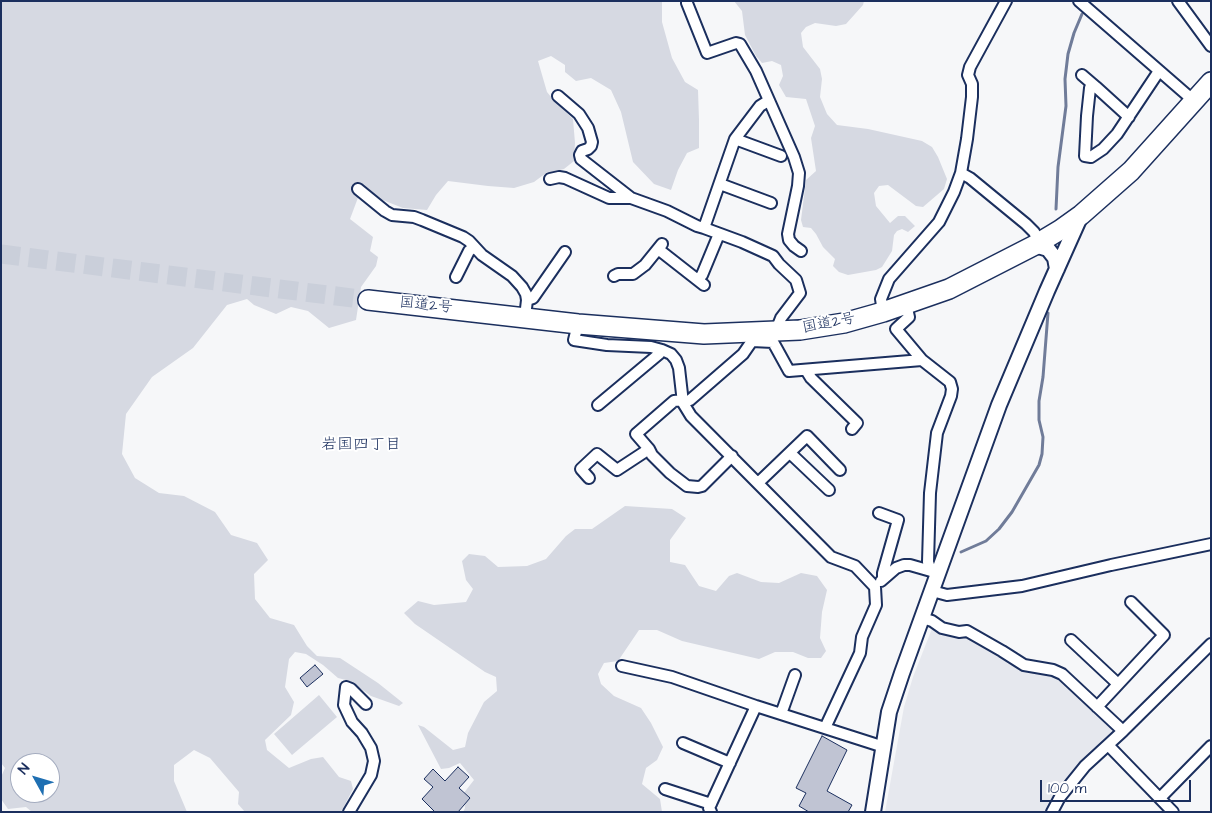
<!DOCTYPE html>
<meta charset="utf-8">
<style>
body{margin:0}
#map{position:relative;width:1212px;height:813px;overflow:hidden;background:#f6f7f9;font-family:"Architects Daughter",sans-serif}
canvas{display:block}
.frame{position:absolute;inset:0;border:2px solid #1b2f5e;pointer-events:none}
.north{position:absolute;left:10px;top:753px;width:50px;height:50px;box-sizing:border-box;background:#fff;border:1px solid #a4acbf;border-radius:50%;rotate:309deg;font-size:14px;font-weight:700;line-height:20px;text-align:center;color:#1b2f5e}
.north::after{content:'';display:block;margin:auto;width:18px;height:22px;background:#1f6fb2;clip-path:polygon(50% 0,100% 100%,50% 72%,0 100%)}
.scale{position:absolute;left:1040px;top:780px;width:151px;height:22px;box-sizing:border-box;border:2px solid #1b2f5e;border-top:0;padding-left:6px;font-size:15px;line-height:18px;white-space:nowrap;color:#1b2f5e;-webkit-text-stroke:4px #fff;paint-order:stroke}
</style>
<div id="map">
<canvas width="1212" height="813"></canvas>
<div class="frame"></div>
<div class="north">N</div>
<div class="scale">100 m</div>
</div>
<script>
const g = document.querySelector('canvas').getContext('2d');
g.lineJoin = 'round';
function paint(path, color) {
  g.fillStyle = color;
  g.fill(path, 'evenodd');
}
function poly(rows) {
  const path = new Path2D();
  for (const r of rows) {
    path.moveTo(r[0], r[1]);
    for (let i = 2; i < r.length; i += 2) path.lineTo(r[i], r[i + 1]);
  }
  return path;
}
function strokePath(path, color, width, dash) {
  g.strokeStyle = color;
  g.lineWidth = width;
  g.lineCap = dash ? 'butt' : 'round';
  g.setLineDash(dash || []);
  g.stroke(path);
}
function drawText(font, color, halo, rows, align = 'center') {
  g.font = font + ' "Architects Daughter","Klee One",sans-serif';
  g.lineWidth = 4;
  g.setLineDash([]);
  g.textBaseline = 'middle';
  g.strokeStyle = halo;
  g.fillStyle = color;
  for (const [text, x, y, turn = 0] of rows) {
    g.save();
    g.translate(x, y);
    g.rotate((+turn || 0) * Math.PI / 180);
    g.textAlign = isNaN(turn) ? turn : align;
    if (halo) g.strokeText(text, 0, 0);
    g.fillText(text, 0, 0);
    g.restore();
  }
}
paint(poly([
 [933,626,940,631,958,637,968,636,1062,678,1116,729,1116,734,1047,812,885,812,904,707,913,677]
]), '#e6e8ee');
paint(poly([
 [1,1,662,1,662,22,672,58,685,82,698,90,699,120,699,148,687,153,678,170,671,190,654,184,633,162,621,112,611,90,591,78,576,81,565,72,565,65,551,56,538,61,547,92,556,103,573,119,575,143,574,161,564,169,546,173,534,182,514,188,488,186,448,181,436,195,427,210,403,208,380,199,369,190,359,195,350,219,373,237,370,251,378,257,376,266,361,287,356,320,329,328,308,311,291,307,276,314,254,305,247,299,227,305,193,348,152,377,126,414,122,454,135,478,159,493,184,496,215,512,231,535,257,543,268,560,254,574,255,599,270,618,294,625,307,646,317,656,340,658,378,683,403,703,399,706,371,696,350,681,338,678,323,665,306,654,295,652,289,659,285,687,294,702,291,715,265,740,267,750,289,768,311,759,323,757,339,777,351,781,353,789,341,812,245,812,238,804,239,792,210,758,194,750,174,765,174,781,187,812,32,812,26,807,8,809,1,799,1,777,5,768,1,763],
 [20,763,50,763,50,793,20,793],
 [734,1,864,1,863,5,846,24,836,26,815,23,806,27,801,33,803,47,820,69,822,79,820,97,827,114,837,125,868,129,922,141,932,147,938,157,947,179,944,189,923,207,916,206,888,185,879,186,874,193,876,206,890,223,898,216,905,216,915,226,908,232,902,229,897,231,894,235,892,251,882,267,876,270,848,275,839,272,833,266,835,259,823,247,816,234,811,228,803,227,801,220,806,180,816,171,811,138,815,126,806,99,786,97,779,85,783,76,781,65,772,61,762,63,756,56,745,35,742,11],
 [625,506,672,509,686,518,670,540,670,562,685,565,699,586,716,591,729,576,737,573,761,582,779,583,801,573,817,576,827,590,822,612,820,638,826,651,821,658,808,658,793,652,775,652,759,659,682,641,657,630,639,630,618,661,604,663,598,674,601,684,614,696,641,708,651,723,663,747,657,760,646,768,642,784,660,799,662,812,463,812,465,808,463,794,474,780,460,763,449,768,441,769,418,725,424,727,453,750,465,747,468,733,484,702,497,691,496,677,485,672,415,624,404,613,418,601,434,605,466,602,473,589,466,580,462,561,469,554,485,556,498,567,527,566,546,559,566,536,575,529,592,529],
 [319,695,337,717,292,755,274,734]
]), '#d6d9e2');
strokePath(poly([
 [1056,209,1058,167,1066,106,1065,79,1068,54,1074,33,1082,14],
 [961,552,986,541,999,529,1012,512,1039,465,1042,454,1043,437,1039,420,1039,401,1043,377,1048,313]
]), '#707c99', 3);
const building = poly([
 [315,665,323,674,307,687,300,678,315,665],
 [822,736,847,750,827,791,852,805,848,812,809,812,799,806,806,793,796,788,822,736],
 [458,767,469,777,459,788,470,798,458,812,435,812,422,799,433,787,424,779,433,769,445,781,458,767]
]);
paint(building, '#c0c4d3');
strokePath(building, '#1b2f5e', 1);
strokePath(poly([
 [1,254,368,300]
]), '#cacfda', 19, [19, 9]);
const street = poly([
 [1079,1,1194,101],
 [1178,1,1211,46],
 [687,3,707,53,736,43,740,44,756,71,794,157,799,173,798,186,788,234,789,240,794,246,801,251],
 [1082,75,1096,87],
 [558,96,579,114,588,128,592,142,591,146,588,149,582,151,580,155,581,159,631,198],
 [768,101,760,106,735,139,704,228,742,242,773,256,779,264,796,280,800,293,781,318,779,323,778,331],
 [1129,117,1096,87,1090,88,1087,116,1085,156,1091,157,1103,149,1117,134,1159,71],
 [735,139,781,156],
 [961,173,970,178,1026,224,1034,232,1040,243],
 [550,179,559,177,565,178,609,198,631,198,667,211,697,226,704,228],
 [720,184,771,203],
 [358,189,385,211,392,215,414,217,422,220,463,237,469,241,482,255,512,276,522,287,526,294,527,300,525,317],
 [658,249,704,285],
 [614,276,618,274,633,274,645,265,662,244],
 [456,277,469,251,474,247],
 [698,279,702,275,719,234],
 [527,300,533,298,565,252],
 [906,304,909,317,896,329,922,360,950,382,952,389,951,396,937,433,930,493,928,562,931,571,938,575],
 [883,312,881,299,889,279,939,222,954,192,961,173,967,139,972,97,972,84,968,75,970,67,1006,1],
 [578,324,574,340,607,345,651,347,662,350,671,354,676,360,679,368,683,403],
 [754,333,752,341,743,354,690,400,683,403,691,416,831,557,855,566,875,587,876,605,862,637,860,653,825,728],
 [752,341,773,342,789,371,922,360],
 [806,370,811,378,857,423,852,429],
 [598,405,659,354,662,350],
 [649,449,652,455,670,473,687,486,698,487,702,486,732,456],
 [790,453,829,490],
 [589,478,581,469,597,454,617,470,649,449,636,434,674,401,683,400],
 [758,483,807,436,840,470],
 [879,513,898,520,883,573,883,578],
 [881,581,896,568,904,565,910,565,931,571],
 [932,591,947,595,1022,586,1111,565,1211,544],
 [922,618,932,621,942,628,959,632,967,631,1002,651,1024,665,1053,670,1062,674,1123,731],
 [1071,640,1118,684],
 [622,666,672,677,756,706,884,747],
 [1097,707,1164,635,1131,602],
 [781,714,795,675],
 [683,743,730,763],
 [1108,745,1173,812],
 [665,789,711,804],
 [1160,798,1211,746],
 [349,812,371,775,374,761,371,748,362,733,352,722,344,705,346,687,351,689,366,704],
 [711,812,709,808,756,706],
 [1052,812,1060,797,1085,766,1123,731,1211,644]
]);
const secondary = poly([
 [1035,245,1048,249,1055,258,1057,269],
 [873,812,889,712,902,673,999,405,1047,291,1081,215]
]);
const highway = poly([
 [368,300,578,324,704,334,800,330,844,323,883,312,949,289,1035,245,1060,230,1081,215,1131,171,1211,82]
]);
strokePath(street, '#1b2f5e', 14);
strokePath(secondary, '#1b2f5e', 18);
strokePath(highway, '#1b2f5e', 22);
strokePath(street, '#fff', 10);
strokePath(secondary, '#fff', 14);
strokePath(highway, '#fff', 19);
drawText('15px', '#1b2f5e', '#fff', [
 ["国道2号",426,306,6],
 ["国道2号",829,324,-11]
]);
drawText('16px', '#1b2f5e', '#fff', [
 ["岩国四丁目",361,446]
]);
</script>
